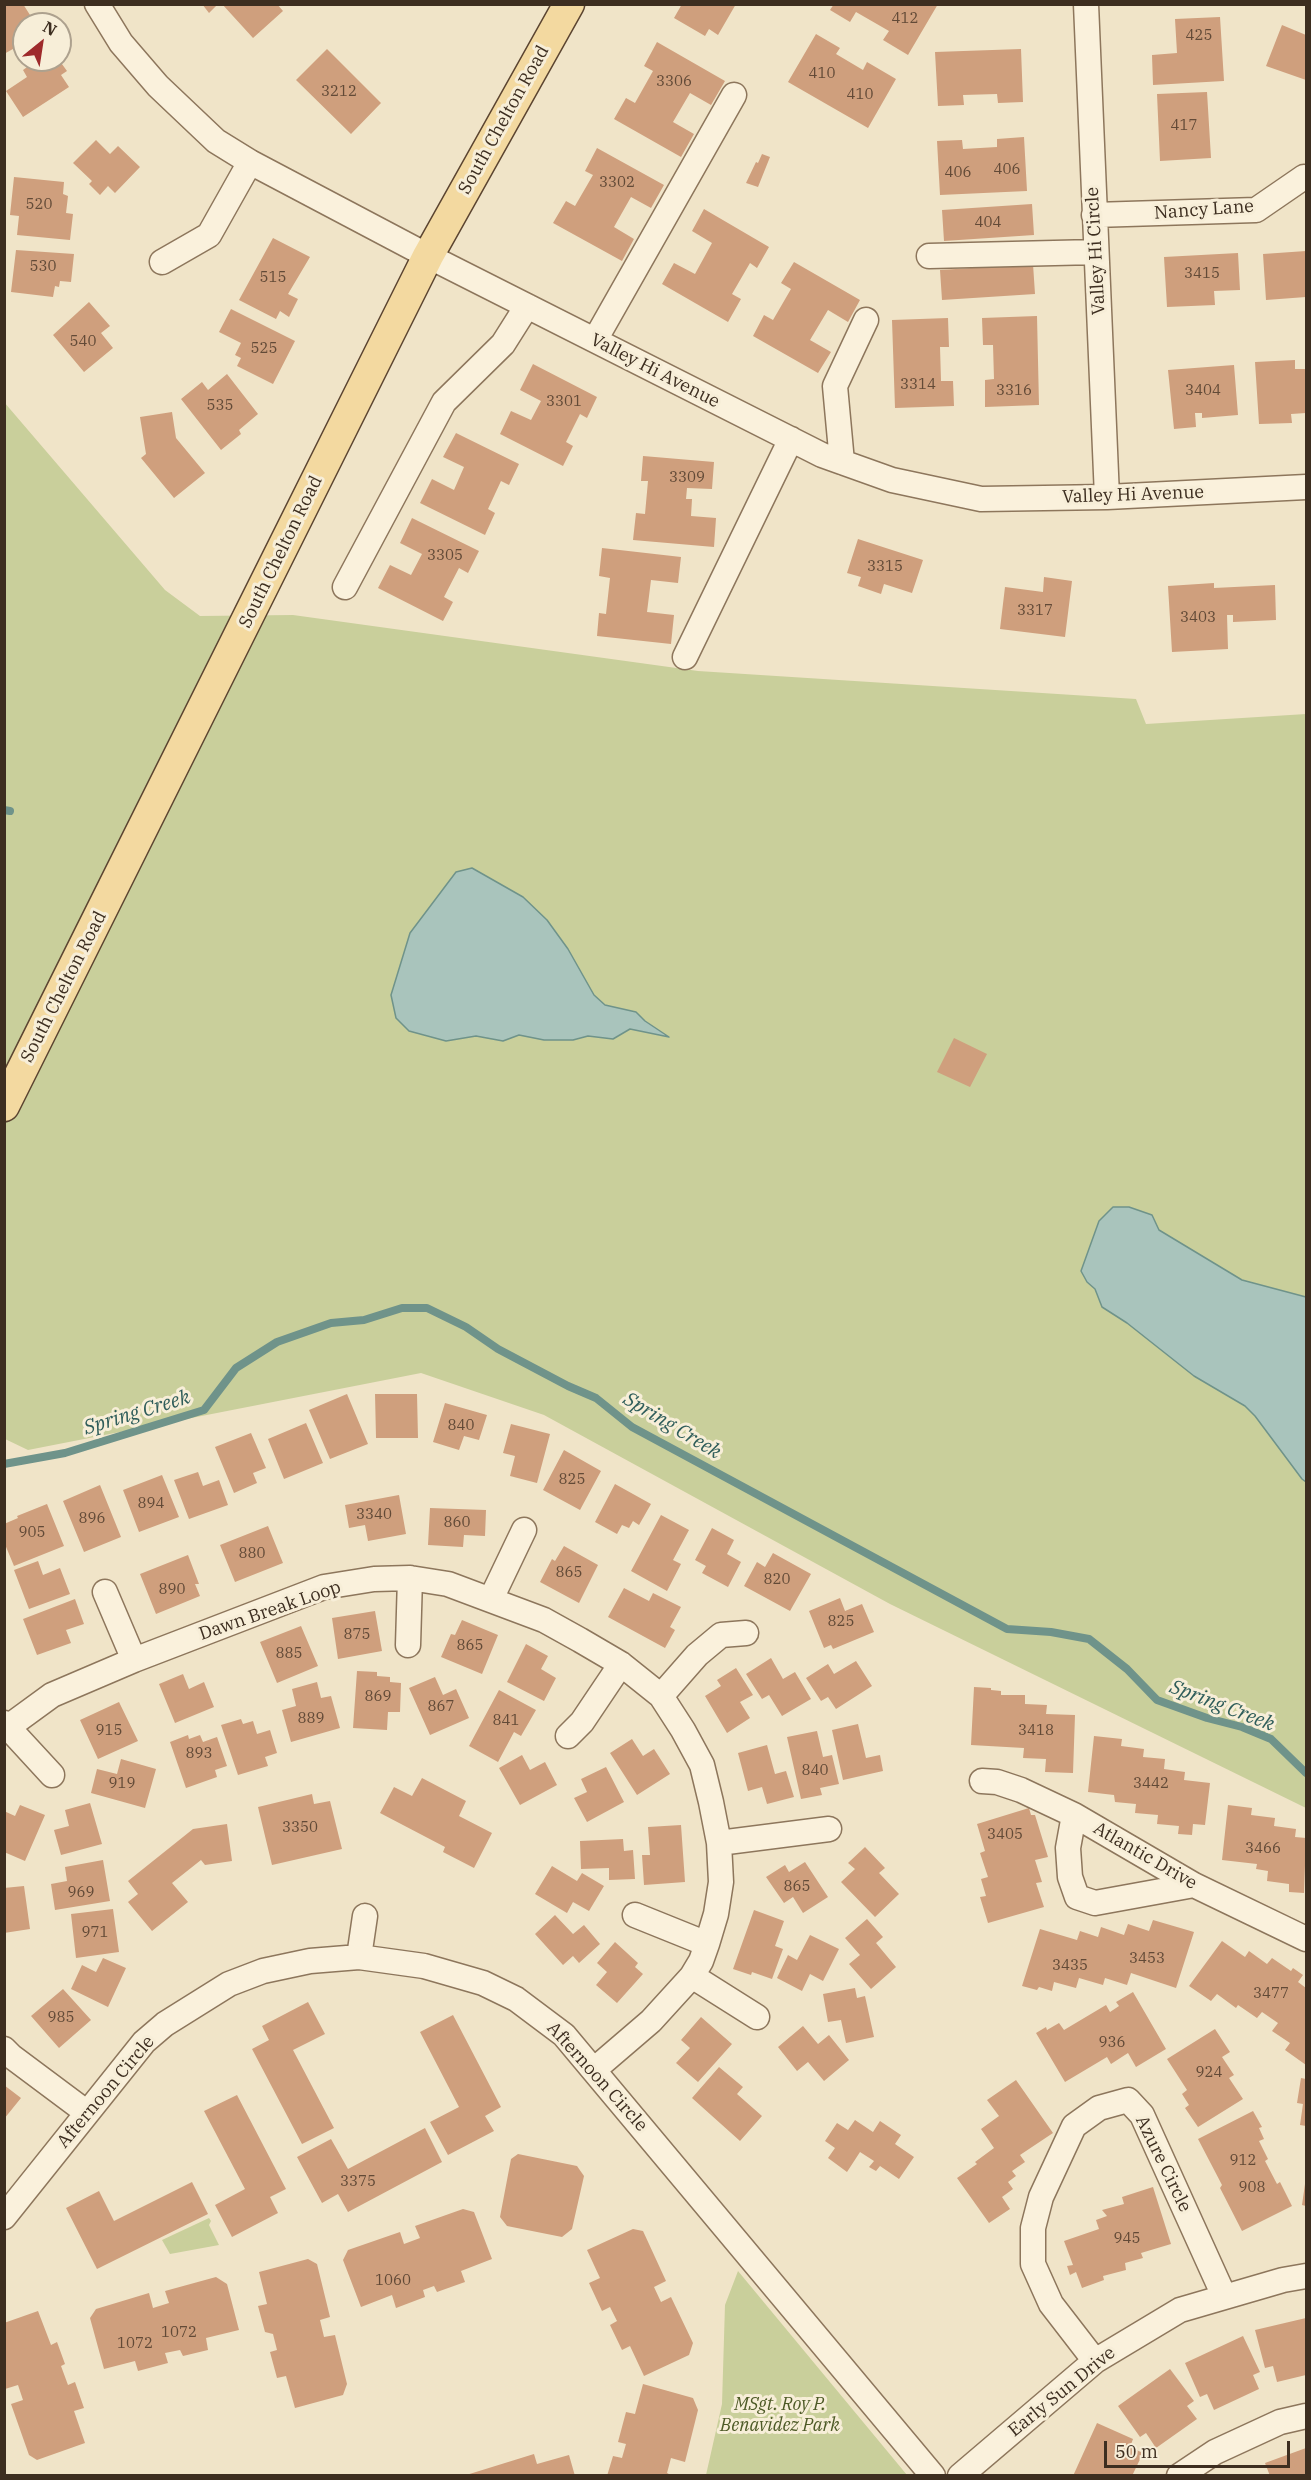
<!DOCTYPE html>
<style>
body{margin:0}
#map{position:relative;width:1311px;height:2480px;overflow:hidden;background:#f0e4c8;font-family:"IBM Plex Serif",serif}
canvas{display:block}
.frame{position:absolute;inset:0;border:6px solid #3d2e20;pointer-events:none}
.north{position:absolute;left:12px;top:12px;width:60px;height:60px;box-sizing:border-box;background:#f7eed8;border:2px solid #ada18e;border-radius:50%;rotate:30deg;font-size:16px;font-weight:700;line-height:24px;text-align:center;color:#3d2e20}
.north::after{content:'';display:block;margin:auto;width:21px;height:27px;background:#9e2a2b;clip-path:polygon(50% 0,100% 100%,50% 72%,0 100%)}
.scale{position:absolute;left:1104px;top:2441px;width:186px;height:27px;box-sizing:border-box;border:3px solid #3d2e20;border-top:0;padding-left:8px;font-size:18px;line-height:21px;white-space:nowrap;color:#3d2e20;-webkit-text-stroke:4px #f7eed8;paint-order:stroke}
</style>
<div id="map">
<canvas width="1311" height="2480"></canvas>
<div class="frame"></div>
<div class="north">N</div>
<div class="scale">50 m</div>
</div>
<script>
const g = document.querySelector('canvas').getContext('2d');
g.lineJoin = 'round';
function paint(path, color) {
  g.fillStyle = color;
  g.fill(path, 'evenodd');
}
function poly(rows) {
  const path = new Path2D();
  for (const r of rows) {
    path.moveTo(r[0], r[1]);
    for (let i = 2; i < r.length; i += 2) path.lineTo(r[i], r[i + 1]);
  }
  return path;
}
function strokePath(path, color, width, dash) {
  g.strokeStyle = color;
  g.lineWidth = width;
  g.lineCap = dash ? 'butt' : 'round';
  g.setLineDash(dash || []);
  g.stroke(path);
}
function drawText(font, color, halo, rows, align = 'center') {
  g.font = font + ' "IBM Plex Serif",serif';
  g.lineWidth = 6;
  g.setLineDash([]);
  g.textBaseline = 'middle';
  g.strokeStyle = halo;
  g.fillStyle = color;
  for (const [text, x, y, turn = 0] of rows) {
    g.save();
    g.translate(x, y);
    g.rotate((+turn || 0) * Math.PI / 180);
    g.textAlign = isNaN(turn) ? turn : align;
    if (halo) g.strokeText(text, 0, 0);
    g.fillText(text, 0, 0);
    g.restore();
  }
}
paint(poly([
 [4,402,165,590,200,616,293,615,698,671,1136,699,1146,724,1306,714,1306,1808,890,1604,544,1415,421,1373,28,1450,5,1439],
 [209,2218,211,2221,209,2225,219,2245,170,2254,162,2240],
 [738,2271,815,2364,907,2475,706,2475,722,2404,725,2305]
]), '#c9cf9b');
const water = poly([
 [472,868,523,897,547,920,568,949,594,995,605,1005,636,1012,645,1021,669,1037,630,1029,613,1039,588,1036,573,1040,544,1040,519,1035,503,1041,476,1036,446,1041,409,1031,396,1018,391,995,410,933,456,872,472,868],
 [1113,1207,1129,1207,1152,1215,1159,1230,1242,1280,1306,1297,1306,1482,1302,1479,1255,1416,1245,1406,1194,1376,1127,1323,1102,1307,1095,1289,1087,1282,1081,1271,1099,1221,1113,1207]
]);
paint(water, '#a9c4bc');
strokePath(water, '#6f938a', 1.5);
strokePath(poly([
 [4,810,10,811],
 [4,1464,65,1453,204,1410,236,1368,277,1342,331,1323,364,1320,402,1308,427,1308,466,1327,498,1349,568,1386,596,1398,632,1427,1007,1629,1051,1632,1089,1639,1127,1669,1157,1700,1207,1718,1242,1727,1271,1739,1306,1773]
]), '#6f938a', 8);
paint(poly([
 [4,4,23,4,30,15,24,19,26,24,24,24,24,37,18,41,20,45,4,54],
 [202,4,218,4,209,13],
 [222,4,277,4,283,11,253,38],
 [682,4,736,4,718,35,709,29,705,36,674,18],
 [834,4,938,4,908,55,883,40,889,31,856,12,850,22,830,10],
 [1220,17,1224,81,1153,85,1152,55,1177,53,1175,19],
 [1282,25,1306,35,1306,80,1266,66],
 [816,34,840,48,836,54,863,70,867,62,896,79,868,128,788,82],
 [657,42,725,81,711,105,690,93,673,122,694,134,681,157,614,119,626,98,635,103,653,71,644,66],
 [327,49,381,103,351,134,296,80],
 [1021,49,1023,102,998,103,997,94,963,95,964,105,938,106,935,52],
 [37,60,59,60,67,71,61,75,69,87,23,117,6,91,27,77,23,70],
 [1207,92,1211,158,1160,161,1157,94],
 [1024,137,1027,191,940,195,937,141,962,140,963,149,997,147,997,139],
 [96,140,110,154,118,146,140,167,115,193,108,186,100,195,89,184,92,181,73,163],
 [597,148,664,185,651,208,631,197,614,227,634,239,622,261,553,223,566,201,575,206,593,175,585,171],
 [762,154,770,157,758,187,746,183,756,162,758,163],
 [14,177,64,182,63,194,68,196,66,213,73,214,70,240,17,235,19,216,10,215],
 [1032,204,1034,235,944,241,942,210],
 [704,209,769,247,757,268,750,263,732,294,741,299,728,322,662,284,674,263,695,274,712,243,692,231],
 [273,238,310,257,288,294,298,299,289,317,280,311,276,319,239,300],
 [16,250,74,254,71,282,60,281,59,287,55,286,53,297,11,292],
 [1306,251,1306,297,1266,300,1263,254],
 [1238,253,1240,290,1214,291,1215,305,1167,307,1164,257],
 [794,262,860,300,848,322,828,310,810,340,831,352,818,373,753,336,764,315,773,320,791,289,781,283],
 [1033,264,1035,294,942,300,940,270],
 [89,302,110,326,101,333,113,348,84,372,53,335],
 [231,309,295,341,273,384,237,366,241,358,235,355,241,343,219,332],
 [1037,316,1039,405,985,407,985,380,994,379,993,345,983,345,982,318],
 [948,318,949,347,940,347,941,381,953,381,954,406,895,408,892,320],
 [1295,360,1295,369,1306,369,1306,413,1291,414,1292,423,1259,424,1255,362],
 [533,364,597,397,587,418,580,414,566,442,573,446,563,466,500,434,511,411,531,420,541,401,520,390],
 [1234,365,1238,415,1202,418,1202,413,1195,413,1196,427,1174,429,1168,370],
 [227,374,258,414,239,430,241,434,221,450,181,399,202,382,208,390],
 [172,412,176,438,205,473,174,498,141,458,146,454,140,417],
 [456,433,519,464,509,485,501,481,488,509,495,513,485,535,420,503,432,479,454,490,464,467,443,457],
 [643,456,714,462,712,489,687,488,686,499,692,499,691,516,716,518,714,547,633,540,636,513,645,514,648,481,641,481],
 [412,518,479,551,468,573,459,568,444,597,453,602,443,621,378,588,390,565,411,575,422,554,400,543],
 [858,539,923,560,912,593,884,584,881,594,858,586,861,577,847,573],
 [602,548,681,557,678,583,651,580,647,612,674,615,671,644,597,636,599,613,606,614,610,578,599,576],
 [1044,577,1072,581,1065,637,1000,629,1005,587,1043,592],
 [1214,583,1214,588,1275,585,1276,620,1233,622,1233,615,1227,615,1228,649,1172,652,1168,586],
 [954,1038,987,1054,970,1087,937,1072],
 [347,1394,368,1444,330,1459,309,1410],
 [375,1394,417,1394,418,1438,376,1438],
 [445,1403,487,1415,479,1440,464,1436,459,1450,433,1442],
 [306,1423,323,1463,284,1479,268,1439],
 [511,1424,550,1434,537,1483,510,1476,515,1456,503,1453],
 [251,1433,266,1468,253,1473,257,1483,234,1493,215,1447],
 [564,1450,601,1471,580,1510,543,1490],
 [198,1472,203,1486,219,1480,228,1505,189,1519,174,1480],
 [162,1475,179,1517,139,1532,123,1490],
 [615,1484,651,1504,639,1525,633,1521,629,1528,622,1525,617,1534,595,1522],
 [100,1485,121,1537,84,1552,63,1501],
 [399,1495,406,1534,368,1541,365,1525,349,1528,345,1505],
 [47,1504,64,1546,14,1566,4,1542,4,1524,18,1518,17,1516],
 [430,1508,486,1510,485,1536,464,1535,463,1547,428,1545],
 [661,1515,689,1530,673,1560,681,1564,667,1591,631,1571],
 [268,1526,283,1563,235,1582,220,1545],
 [712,1528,734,1540,727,1554,741,1562,728,1587,702,1573,706,1566,695,1560],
 [564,1546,598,1565,579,1603,540,1582,552,1559,555,1561],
 [773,1553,811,1574,790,1611,744,1586,757,1562,765,1567],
 [188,1555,199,1584,195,1584,200,1596,156,1614,140,1574],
 [38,1561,43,1575,60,1568,70,1594,29,1609,14,1570],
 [624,1588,649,1601,653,1593,681,1607,670,1627,675,1630,665,1648,608,1617],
 [840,1598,845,1611,862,1604,874,1632,833,1649,831,1645,824,1648,809,1611],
 [75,1599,84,1624,66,1630,71,1643,37,1655,23,1619],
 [375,1611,382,1651,338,1659,332,1618],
 [462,1620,498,1635,482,1674,441,1657,451,1634,455,1635],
 [301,1626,318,1666,277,1683,260,1642],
 [526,1644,548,1656,541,1669,556,1678,544,1701,507,1682],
 [771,1658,783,1679,795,1672,811,1699,782,1716,769,1695,762,1699,746,1674],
 [856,1661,872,1686,836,1709,828,1697,821,1701,806,1678,828,1664,834,1674],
 [736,1668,753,1695,740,1702,750,1718,727,1733,705,1696,721,1686,717,1680],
 [357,1671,377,1672,377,1676,390,1677,390,1682,401,1683,400,1712,388,1712,387,1730,353,1728],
 [183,1674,189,1689,204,1682,214,1707,175,1723,159,1684],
 [435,1677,443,1695,456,1689,469,1718,430,1735,409,1688],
 [317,1682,321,1698,331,1696,340,1728,291,1742,282,1710,296,1706,292,1689],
 [974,1687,991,1688,991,1690,1001,1691,1001,1695,1025,1695,1025,1704,1047,1705,1046,1714,1075,1715,1073,1773,1045,1772,1046,1759,1023,1758,1024,1748,971,1745],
 [499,1690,536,1710,521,1736,514,1732,498,1762,469,1746],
 [119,1702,138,1741,98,1759,80,1720],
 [241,1719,243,1724,253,1721,257,1734,270,1730,277,1753,265,1757,268,1766,238,1775,221,1725],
 [858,1724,866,1758,880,1755,883,1771,843,1780,832,1730],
 [817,1731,823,1757,832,1755,839,1784,820,1788,822,1795,801,1799,787,1737],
 [188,1735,189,1739,200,1735,203,1742,217,1737,227,1766,215,1770,217,1777,186,1788,170,1742],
 [1094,1736,1122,1739,1121,1746,1144,1749,1143,1757,1165,1759,1164,1769,1185,1772,1184,1780,1210,1783,1205,1825,1193,1824,1192,1835,1178,1834,1179,1826,1157,1824,1158,1815,1135,1813,1136,1804,1115,1802,1114,1795,1088,1792],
 [632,1739,643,1756,654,1749,670,1774,637,1795,610,1753],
 [767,1745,775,1774,786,1771,794,1797,767,1804,762,1787,748,1791,738,1753],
 [522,1755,530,1770,545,1762,557,1785,520,1805,499,1768],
 [121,1759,156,1769,145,1808,91,1793,97,1769,117,1774],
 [606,1767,624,1802,587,1822,574,1798,587,1792,581,1779],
 [422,1778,466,1801,459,1816,492,1833,474,1868,443,1852,445,1847,380,1813,394,1787,412,1796],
 [312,1794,314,1804,330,1801,342,1849,272,1865,258,1807],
 [90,1803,102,1844,61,1855,54,1830,69,1826,65,1810],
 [20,1805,45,1815,25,1861,4,1852,4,1811,15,1816],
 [1228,1805,1252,1808,1251,1815,1275,1818,1274,1826,1296,1829,1295,1837,1306,1838,1304,1893,1289,1892,1289,1884,1267,1881,1268,1871,1256,1869,1257,1864,1222,1860],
 [1029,1808,1031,1815,1035,1815,1048,1857,1035,1860,1042,1882,1036,1883,1044,1907,988,1923,980,1897,986,1896,981,1879,988,1877,980,1853,985,1851,977,1824],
 [227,1824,232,1861,205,1865,201,1860,172,1883,188,1902,152,1931,128,1902,138,1894,128,1881,193,1829],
 [681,1825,685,1882,644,1885,642,1855,650,1855,648,1827],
 [623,1839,624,1851,633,1850,635,1879,609,1880,609,1868,581,1869,580,1841],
 [865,1847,885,1868,879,1873,899,1894,875,1917,841,1882,855,1869,848,1863],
 [103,1860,110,1901,55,1910,51,1884,67,1881,65,1867],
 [805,1862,828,1897,803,1913,793,1897,784,1903,766,1877,785,1865,789,1872],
 [552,1866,577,1881,582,1873,604,1886,589,1911,573,1902,567,1913,535,1894],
 [24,1886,30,1929,4,1933,4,1888],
 [113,1909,119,1952,76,1958,71,1914],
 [754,1910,784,1921,775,1946,783,1949,772,1979,752,1972,751,1975,733,1969],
 [555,1915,573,1934,584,1925,600,1944,579,1963,573,1956,563,1965,535,1934],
 [867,1919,883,1937,876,1943,896,1967,871,1989,849,1964,860,1955,845,1938],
 [1153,1920,1194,1932,1176,1988,1131,1973,1127,1985,1105,1978,1103,1985,1079,1978,1076,1988,1054,1982,1052,1991,1039,1987,1037,1990,1022,1986,1040,1929,1077,1940,1080,1931,1098,1937,1101,1927,1124,1935,1128,1924,1149,1931],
 [810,1935,839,1949,823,1981,810,1974,802,1991,777,1978,788,1955,797,1960],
 [1222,1941,1245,1957,1249,1951,1267,1964,1272,1958,1291,1971,1293,1968,1303,1975,1298,1982,1306,1988,1306,2065,1285,2050,1290,2043,1272,2031,1278,2023,1262,2012,1257,2018,1238,2005,1236,2008,1217,1994,1211,2001,1189,1986],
 [615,1942,638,1963,635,1967,643,1974,617,2003,596,1985,607,1972,597,1963],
 [103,1958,126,1968,108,2007,71,1989,82,1965,96,1972],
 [855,1988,857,1998,865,1996,874,2037,846,2043,841,2020,828,2022,823,1994],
 [63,1989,91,2020,59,2048,31,2016],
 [1133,1992,1166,2049,1136,2067,1128,2053,1111,2064,1107,2057,1065,2082,1036,2033,1046,2027,1047,2030,1059,2023,1064,2030,1106,2005,1110,2012,1119,2006,1116,2002],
 [308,2002,325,2034,293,2050,334,2128,302,2144,252,2049,269,2040,262,2026],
 [453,2015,501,2107,485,2116,494,2131,448,2155,430,2122,459,2107,420,2032],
 [701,2017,732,2044,698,2082,676,2063,690,2048,681,2040],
 [803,2026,818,2044,829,2035,849,2060,824,2081,808,2062,797,2071,778,2047],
 [1215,2029,1230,2052,1222,2057,1234,2075,1229,2078,1243,2099,1198,2127,1185,2108,1189,2105,1182,2094,1187,2090,1167,2059],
 [719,2067,743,2087,737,2094,762,2116,740,2141,692,2098],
 [1301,2078,1306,2079,1306,2126,1300,2125,1303,2104,1297,2103],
 [1016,2080,1053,2133,1020,2155,1025,2162,1012,2171,1016,2176,1008,2182,1013,2189,1002,2197,1010,2209,989,2223,957,2178,977,2164,975,2162,994,2148,981,2129,999,2116,987,2100],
 [4,2085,21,2098,4,2119],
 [237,2095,286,2189,270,2197,278,2213,232,2237,215,2205,245,2189,204,2111],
 [1253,2111,1262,2127,1259,2128,1264,2139,1259,2141,1268,2159,1265,2161,1277,2184,1280,2182,1292,2206,1242,2231,1220,2188,1222,2185,1198,2139],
 [855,2120,873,2132,880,2121,901,2135,895,2144,914,2157,899,2179,880,2166,876,2171,869,2167,874,2161,860,2152,847,2172,828,2158,835,2148,825,2141,837,2123,848,2130],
 [425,2128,442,2162,348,2212,338,2194,322,2203,297,2157,331,2139,348,2169],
 [518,2154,577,2166,584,2176,572,2229,562,2237,507,2226,500,2217,511,2159],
 [192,2182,208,2214,97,2269,66,2208,99,2191,114,2221],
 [1305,2184,1306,2184,1306,2206,1302,2205],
 [1153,2187,1171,2244,1141,2253,1143,2258,1125,2263,1126,2270,1103,2276,1104,2280,1082,2288,1076,2272,1070,2275,1067,2266,1073,2265,1064,2241,1099,2229,1096,2220,1107,2216,1102,2210,1124,2204,1122,2197],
 [463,2209,474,2212,492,2259,461,2271,465,2282,437,2292,434,2286,423,2290,425,2297,396,2308,392,2295,361,2307,343,2260,348,2250,400,2232,404,2244,420,2238,415,2226],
 [633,2229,643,2231,666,2281,654,2287,661,2302,671,2297,693,2343,689,2355,644,2376,630,2346,622,2350,610,2325,617,2321,610,2307,602,2311,589,2283,600,2278,587,2250],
 [308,2259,317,2264,330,2317,320,2320,324,2337,335,2335,347,2384,343,2395,295,2408,286,2376,277,2378,270,2352,277,2350,273,2334,265,2332,258,2306,267,2304,259,2272],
 [216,2277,227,2284,239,2330,206,2338,208,2350,183,2356,180,2350,165,2353,168,2363,138,2371,135,2361,104,2369,90,2318,96,2309,149,2293,153,2308,169,2303,165,2291],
 [38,2311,51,2345,57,2342,65,2364,61,2366,68,2385,75,2382,84,2408,74,2411,85,2443,37,2460,29,2455,11,2404,23,2400,18,2385,5,2389,4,2386,4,2323],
 [1306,2318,1306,2375,1277,2382,1273,2366,1265,2368,1255,2330],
 [1243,2336,1260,2372,1253,2375,1259,2389,1214,2410,1207,2394,1200,2397,1185,2363],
 [1170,2369,1194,2401,1187,2406,1197,2419,1156,2448,1146,2433,1140,2437,1118,2406],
 [643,2384,693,2398,698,2410,685,2462,671,2458,667,2473,673,2476,607,2476,613,2456,622,2458,626,2444,618,2442,626,2412,635,2414],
 [1097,2423,1133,2439,1130,2447,1143,2453,1132,2476,1073,2476],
 [1306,2448,1306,2476,1270,2476,1265,2463],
 [534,2454,537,2464,569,2455,575,2476,463,2476]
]), '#cf9f7d');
const minor = poly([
 [97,4,121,43,158,86,216,141,250,162,428,256,822,455,892,480,981,499,1107,497,1306,487],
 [1086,4,1107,497],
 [1094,215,1256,210,1304,177],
 [929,256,1096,252],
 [162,262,209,235,250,162],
 [595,340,734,95],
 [842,462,835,386,866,320],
 [345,587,444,402,503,344,527,306],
 [685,657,791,439],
 [105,1592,134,1660],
 [491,1599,524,1530],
 [408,1645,410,1578],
 [661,1696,697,1655,721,1635,746,1633],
 [4,1723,52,1775],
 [4,1730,52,1695,134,1660,324,1587,374,1579,410,1578,448,1584,544,1620,580,1640,621,1664,661,1696,683,1730,702,1765,711,1802,719,1843,721,1882,716,1914,707,1944,701,1961,692,1976,651,2021,595,2069],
 [568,1736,582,1722,621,1664],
 [982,1781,997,1782,1021,1790,1074,1815,1194,1885,1306,1939],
 [1074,1815,1068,1848,1070,1877,1077,1897,1095,1903,1194,1885],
 [719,1843,829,1829],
 [635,1915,707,1944],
 [359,1957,365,1916],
 [692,1976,757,2017],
 [4,2049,11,2056,86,2112],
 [4,2217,144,2042,165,2024,229,1984,263,1971,310,1961,359,1957,424,1966,483,1983,516,1999,564,2035,933,2476],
 [1095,2361,1051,2304,1033,2264,1033,2228,1041,2197,1074,2126,1099,2108,1128,2100,1142,2115,1224,2296],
 [960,2476,1095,2361,1180,2310,1283,2280,1306,2276],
 [1179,2476,1215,2452,1280,2422,1306,2416]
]);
const major = poly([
 [4,1106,428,256,569,4]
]);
strokePath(minor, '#8d765c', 27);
strokePath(major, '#5b4430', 33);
strokePath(minor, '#faf1dc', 24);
strokePath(major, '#f3d9a0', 30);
drawText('15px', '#624a37', null, [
 ["412",905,19],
 ["425",1199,36],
 ["410",822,74],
 ["3306",674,82],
 ["3212",339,92],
 ["410",860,95],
 ["417",1184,126],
 ["406",1007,170],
 ["406",958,173],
 ["3302",617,183],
 ["520",39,205],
 ["404",988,223],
 ["530",43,267],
 ["3415",1202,274],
 ["515",273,278],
 ["540",83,342],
 ["525",264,349],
 ["3314",918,385],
 ["3316",1014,391],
 ["3404",1203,391],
 ["3301",564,402],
 ["535",220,406],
 ["3309",687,478],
 ["3305",445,556],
 ["3315",885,567],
 ["3317",1035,611],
 ["3403",1198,618],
 ["840",461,1426],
 ["825",572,1480],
 ["894",151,1504],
 ["3340",374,1515],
 ["896",92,1519],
 ["860",457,1523],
 ["905",32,1533],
 ["880",252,1554],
 ["865",569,1573],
 ["820",777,1580],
 ["890",172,1590],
 ["825",841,1622],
 ["875",357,1635],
 ["865",470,1646],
 ["885",289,1654],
 ["869",378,1697],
 ["867",441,1707],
 ["889",311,1719],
 ["841",506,1721],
 ["915",109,1731],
 ["3418",1036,1731],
 ["893",199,1754],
 ["840",815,1771],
 ["919",122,1784],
 ["3442",1151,1784],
 ["3350",300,1828],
 ["3405",1005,1835],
 ["3466",1263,1849],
 ["865",797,1887],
 ["969",81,1893],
 ["971",95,1933],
 ["3453",1147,1959],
 ["3435",1070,1966],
 ["3477",1271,1994],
 ["985",61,2018],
 ["936",1112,2043],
 ["924",1209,2073],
 ["912",1243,2161],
 ["3375",358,2182],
 ["908",1252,2188],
 ["945",1127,2239],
 ["1060",393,2281],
 ["1072",179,2333],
 ["1072",135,2344]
]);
drawText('18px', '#3d2e20', '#f7eed8', [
 ["South Chelton Road",504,120,-61],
 ["Nancy Lane",1204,210,-4],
 ["Valley Hi Circle",1096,251,-93],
 ["Valley Hi Avenue",655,371,27],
 ["Valley Hi Avenue",1133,495,-2],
 ["South Chelton Road",281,552,-64],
 ["South Chelton Road",64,987,-63],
 ["Dawn Break Loop",270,1611,-19],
 ["Atlantic Drive",1145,1856,30],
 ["Afternoon Circle",597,2077,48],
 ["Afternoon Circle",106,2092,-50],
 ["Azure Circle",1163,2164,64],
 ["Early Sun Drive",1062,2392,-39]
]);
drawText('italic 18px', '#4d5a26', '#f7eed8', [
 ["MSgt. Roy P.",780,2405],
 ["Benavidez Park",780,2426]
]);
drawText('italic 20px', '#2f5d5a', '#f7eed8', [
 ["Spring Creek",137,1413,-17],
 ["Spring Creek",672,1426,31],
 ["Spring Creek",1222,1706,21]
]);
</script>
